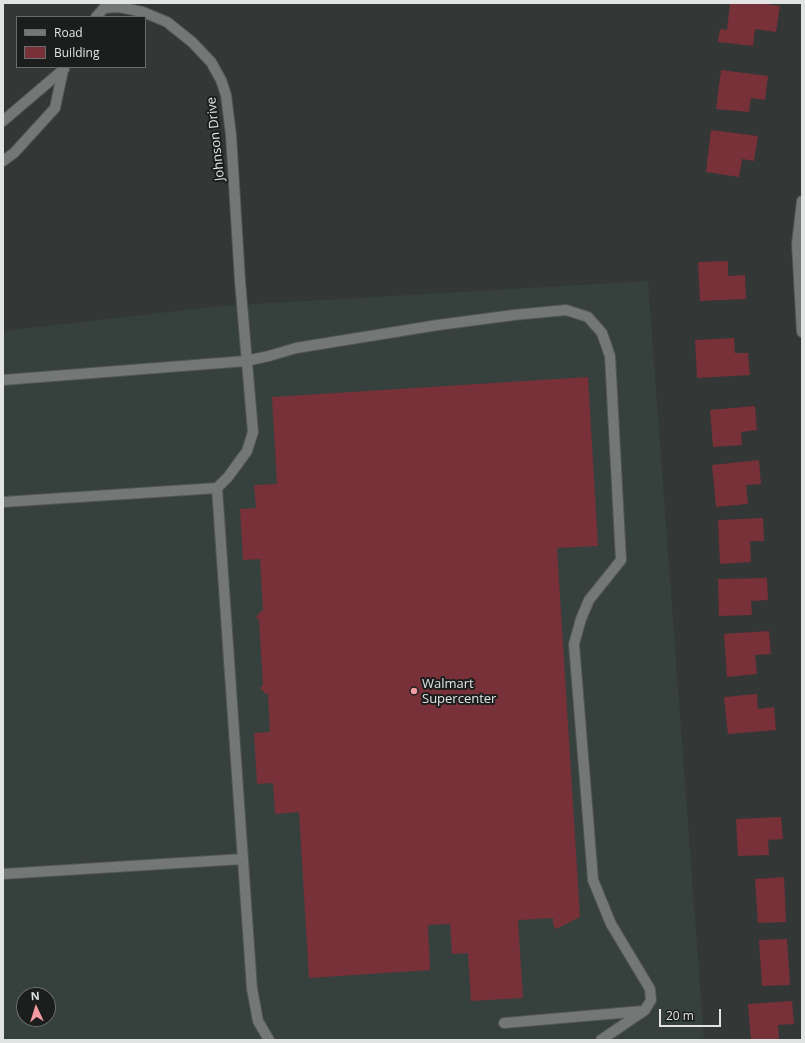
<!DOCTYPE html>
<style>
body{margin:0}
#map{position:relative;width:805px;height:1043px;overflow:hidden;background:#333736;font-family:"Open Sans",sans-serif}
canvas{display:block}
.frame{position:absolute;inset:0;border:4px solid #e2e4e4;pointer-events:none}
.legend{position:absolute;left:16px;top:16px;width:130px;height:52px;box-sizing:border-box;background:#1c1e1d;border:1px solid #6b6d6d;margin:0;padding:5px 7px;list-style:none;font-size:12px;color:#e2e4e4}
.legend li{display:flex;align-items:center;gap:8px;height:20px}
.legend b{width:20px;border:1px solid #6b6d6d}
.north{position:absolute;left:16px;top:987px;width:40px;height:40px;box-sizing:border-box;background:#1c1e1d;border:1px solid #6b6d6d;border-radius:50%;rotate:356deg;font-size:11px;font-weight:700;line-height:16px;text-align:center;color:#e2e4e4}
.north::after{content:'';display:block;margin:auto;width:14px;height:18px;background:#f49aa1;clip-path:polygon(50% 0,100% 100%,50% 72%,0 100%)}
.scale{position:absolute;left:659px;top:1009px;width:62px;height:18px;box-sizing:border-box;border:2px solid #e2e4e4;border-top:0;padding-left:5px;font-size:12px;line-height:14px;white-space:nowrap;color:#e2e4e4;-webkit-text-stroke:3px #1c1e1d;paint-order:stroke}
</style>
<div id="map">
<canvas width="805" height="1043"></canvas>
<div class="frame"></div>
<ul class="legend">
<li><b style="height:5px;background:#737776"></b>Road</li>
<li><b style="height:11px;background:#783039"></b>Building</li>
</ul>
<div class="north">N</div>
<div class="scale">20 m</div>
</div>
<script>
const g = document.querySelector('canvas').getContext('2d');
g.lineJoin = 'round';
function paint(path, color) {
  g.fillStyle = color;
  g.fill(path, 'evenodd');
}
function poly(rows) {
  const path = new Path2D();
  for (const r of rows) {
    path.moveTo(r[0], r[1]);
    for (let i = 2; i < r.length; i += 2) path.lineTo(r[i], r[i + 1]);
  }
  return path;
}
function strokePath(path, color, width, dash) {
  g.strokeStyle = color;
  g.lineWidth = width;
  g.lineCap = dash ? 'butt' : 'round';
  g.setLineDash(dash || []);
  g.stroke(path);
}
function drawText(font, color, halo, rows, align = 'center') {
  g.font = font + ' "Open Sans",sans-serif';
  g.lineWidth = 4;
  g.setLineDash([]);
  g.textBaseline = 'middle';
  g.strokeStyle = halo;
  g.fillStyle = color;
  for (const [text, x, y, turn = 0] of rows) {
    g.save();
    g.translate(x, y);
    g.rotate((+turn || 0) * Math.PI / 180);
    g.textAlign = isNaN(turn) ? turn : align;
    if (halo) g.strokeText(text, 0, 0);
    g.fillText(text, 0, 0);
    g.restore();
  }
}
paint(poly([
 [648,281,704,1040,3,1040,3,331,221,306],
 [24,995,48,995,48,1019,24,1019]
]), '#36413e');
paint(poly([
 [730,3,757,3,780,6,776,32,755,29,753,46,718,42,720,29,727,30],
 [721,70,768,76,765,100,751,98,749,112,716,109],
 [711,130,758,136,754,161,742,159,739,177,706,172],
 [728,261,728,276,745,275,746,299,700,301,698,262],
 [734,338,735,353,748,353,750,375,697,378,695,340],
 [588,377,598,546,557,548,580,917,556,929,553,924,553,918,518,920,523,998,471,1001,468,953,452,954,450,924,428,925,430,970,309,978,299,812,275,814,273,783,257,784,254,733,270,732,268,694,266,694,260,688,263,685,259,620,256,617,261,611,263,611,260,559,243,560,240,509,256,508,254,485,277,484,272,397],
 [755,406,757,430,741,432,742,445,713,447,710,410],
 [759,460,761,484,746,485,748,504,716,507,712,465],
 [763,518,764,541,750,541,751,562,720,564,718,520],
 [767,578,768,600,751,601,752,615,719,616,718,579],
 [769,631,771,654,755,655,757,674,727,677,724,634],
 [757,694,758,709,774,707,776,730,728,734,724,697],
 [781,817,783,839,768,840,769,855,738,856,736,819],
 [784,877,786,922,758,923,755,879],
 [787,939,790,985,762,986,759,940],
 [792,1001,794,1024,778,1025,779,1040,751,1040,748,1004]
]), '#783039');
const minor = poly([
 [96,17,104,8,119,7,143,12,167,22,192,42,211,62,221,80,226,95,231,135,240,281,253,432,247,451,228,477,217,488,252,989,258,1021,269,1040],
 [3,121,64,69],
 [3,161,14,153,55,108,63,70],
 [802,201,797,244,802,332],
 [3,380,246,361,269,356,296,348,438,325,514,315,566,310,588,317,602,333,610,356,621,560,589,600,581,619,574,644,593,880,611,924,650,989,651,1000,645,1010,601,1040],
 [3,502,217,488],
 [3,874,243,859],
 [504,1023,643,1011]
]);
strokePath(minor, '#535555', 12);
strokePath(minor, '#737776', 10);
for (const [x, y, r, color] of [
 [414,691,4,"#f49aa1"]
]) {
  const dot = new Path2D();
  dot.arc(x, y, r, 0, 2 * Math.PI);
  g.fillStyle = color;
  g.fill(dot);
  strokePath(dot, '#1c1e1d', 1.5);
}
drawText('13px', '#e2e4e4', '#1c1e1d', [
 ["Johnson Drive",216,139,-96]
]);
drawText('13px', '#e2e4e4', '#1c1e1d', [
 ["Walmart",422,684],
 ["Supercenter",422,699]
], 'left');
</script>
